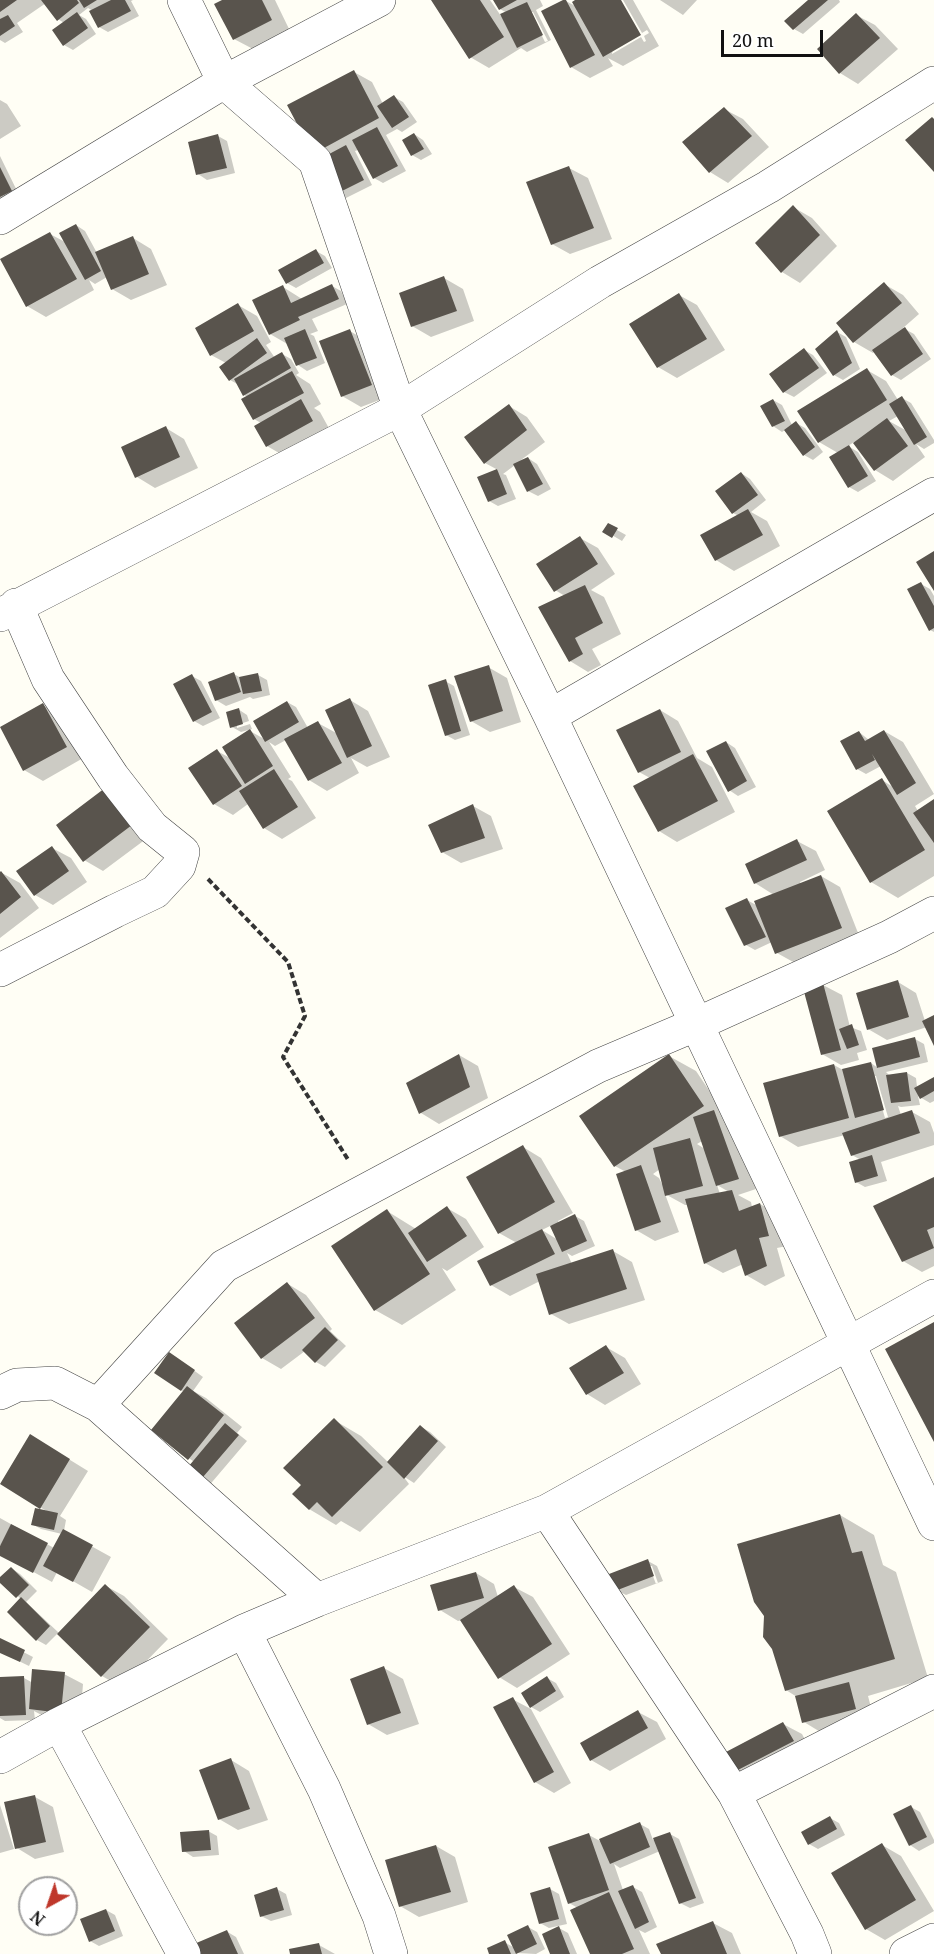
<!DOCTYPE html>
<style>
body{margin:0}
#map{position:relative;width:934px;height:1954px;overflow:hidden;background:#fffef5;font-family:"Noto Serif",serif}
canvas{display:block}
.north{position:absolute;left:18px;top:1876px;width:60px;height:60px;box-sizing:border-box;background:#fff;border:2px solid #a0a0a0;border-radius:50%;rotate:220deg;font-size:16px;font-weight:700;line-height:24px;text-align:center;color:#111}
.north::after{content:'';display:block;margin:auto;width:21px;height:27px;background:#bf372b;clip-path:polygon(50% 0,100% 100%,50% 72%,0 100%)}
.scale{position:absolute;left:721px;top:30px;width:102px;height:27px;box-sizing:border-box;border:3px solid #111;border-top:0;padding-left:8px;font-size:18px;line-height:21px;white-space:nowrap;color:#111;-webkit-text-stroke:4px #fff;paint-order:stroke}
</style>
<div id="map">
<canvas width="934" height="1954"></canvas>
<div class="north">N</div>
<div class="scale">20 m</div>
</div>
<script>
const g = document.querySelector('canvas').getContext('2d');
g.lineJoin = 'round';
function paint(path, color) {
  g.fillStyle = color;
  g.fill(path, 'evenodd');
}
function poly(rows) {
  const path = new Path2D();
  for (const r of rows) {
    path.moveTo(r[0], r[1]);
    for (let i = 2; i < r.length; i += 2) path.lineTo(r[i], r[i + 1]);
  }
  return path;
}
function strokePath(path, color, width, dash) {
  g.strokeStyle = color;
  g.lineWidth = width;
  g.lineCap = dash ? 'butt' : 'round';
  g.setLineDash(dash || []);
  g.stroke(path);
}
paint(poly([
 [0,0,133,0,131,1,139,16,108,32,99,27,93,11,88,8,79,15,86,19,96,34,73,50,64,45,64,23,58,19,46,3,17,23,23,32,5,43,0,40],
 [225,0,275,0,290,31,253,49,234,39],
 [433,0,490,0,501,16,507,13,500,9,495,0,540,0,543,6,536,10,551,40,527,52,521,48,489,68,470,57],
 [530,12,533,12,548,41,545,42],
 [578,0,620,0,612,54,641,37,644,42,646,41,644,36,649,33,647,30,642,33,623,0,633,0,659,46,623,66,608,58,613,66,590,78,571,67,566,1,577,7],
 [660,0,697,0,683,15],
 [810,0,839,0,840,2,803,34,794,29,786,21],
 [856,15,875,25,898,49,858,84,840,73],
 [354,72,372,82,383,104,394,97,403,102,417,122,402,132,397,129,386,135,406,171,383,183,374,178,358,150,355,151,372,185,346,198,337,193,314,153],
 [0,100,7,104,21,126,0,139],
 [724,109,743,119,769,147,728,183,710,172],
 [414,134,423,140,432,154,421,160,412,155],
 [218,136,227,141,235,173,207,180,198,174],
 [0,156,20,197,0,203],
 [569,168,588,178,612,239,570,254,552,244],
 [793,207,812,218,837,246,800,283,782,272],
 [76,225,85,231,97,253,133,238,151,249,167,285,131,300,112,289,107,277,95,284,89,280,94,290,46,317,27,306,50,234,67,243],
 [316,251,325,256,332,268,296,288,287,283],
 [444,278,463,289,474,321,431,337,412,326],
 [884,284,903,295,919,314,903,328,914,334,931,359,901,380,892,375,875,351,873,353,854,342,838,323],
 [332,286,341,291,347,304,312,319,318,331,310,334,314,336,325,363,307,371,298,365,289,345,270,334,283,287,302,299],
 [679,295,697,305,725,350,677,378,658,367],
 [238,305,257,316,271,342,266,345,275,358,282,354,291,359,299,373,296,375,310,384,321,404,314,408,320,412,331,432,286,457,267,446,261,423,254,419,243,399,248,397,244,395,239,385,230,380,221,367,226,363,211,355],
 [350,331,368,342,390,396,361,407,342,396],
 [837,332,846,337,860,369,843,380,834,375],
 [804,350,813,355,827,373,794,397,784,392,771,374],
 [867,370,886,381,898,400,902,398,911,403,934,440,934,443,924,449,916,444,925,457,893,481,875,470,854,442,848,446,858,452,876,481,858,492,849,487,838,453,819,442],
 [898,416,907,431,889,421],
 [773,400,782,405,792,425,796,423,805,428,823,452,813,460,804,455,785,430,782,432,773,426],
 [509,406,527,417,545,442,521,460,528,458,537,464,551,489,538,496,528,491,515,465,503,474,506,475,516,499,498,506,489,501,479,478,498,470,485,463,466,437],
 [166,428,184,439,198,468,155,488,137,477],
 [741,473,750,479,766,500,751,512,767,521,780,546,734,571,716,560,739,516,733,513],
 [608,525,626,535,622,541,605,531],
 [580,538,598,548,615,574,591,590,604,597,621,634,592,649,601,665,588,672,570,661,565,596,555,590],
 [921,584,930,589,934,596,934,632,930,630],
 [488,667,507,678,521,722,490,732,471,721],
 [234,674,241,678,258,675,267,680,270,695,253,699,250,697,226,706,216,700],
 [192,676,201,681,220,718,203,726,194,721],
 [445,681,454,686,470,735,455,740,446,735],
 [350,700,368,711,390,757,367,767,351,758,359,773,327,791,309,780,286,740,275,746,269,742,291,777,288,779,292,781,316,818,282,839,264,828,248,804,233,815,214,804,217,751,232,759,250,731,266,740,287,702,296,707,308,728,318,723,338,734],
 [43,705,62,716,85,757,43,781,24,770],
 [238,709,247,715,249,721,237,725,237,728,250,724,252,729,241,732,232,727],
 [660,710,678,721,697,758,712,767,735,812,677,842,659,831,650,778,639,772],
 [884,731,903,742,934,794,915,806,918,811,934,801,934,876,898,898,871,882,882,780,893,787,881,766,866,774,857,769,859,732,869,740],
 [726,742,735,748,756,787,738,796,729,790],
 [105,790,150,836,103,871,84,860],
 [473,806,491,816,503,849,461,863,442,852],
 [797,841,816,851,825,870,800,882,801,884,821,876,840,887,860,938,795,963,777,953,772,942,755,950,746,945,747,900,758,906,774,895,755,883],
 [52,848,71,858,87,882,53,905,35,895],
 [2,873,20,883,39,908,0,938,0,874],
 [898,982,916,993,925,1021,934,1016,934,1042,927,1027,887,1040,868,1029],
 [823,985,842,995,850,1027,861,1031,867,1050,857,1053,859,1060,841,1065,822,1054],
 [915,1039,924,1044,928,1062,886,1072,890,1076,907,1073,916,1078,917,1087,934,1079,934,1101,930,1103,918,1096,920,1105,901,1107,898,1106,901,1115,912,1112,930,1122,934,1133,934,1145,881,1162,887,1181,865,1187,856,1182,861,1160,852,1155,845,1135,798,1147,780,1136,834,1065,843,1070,871,1063,878,1068],
 [873,1076,876,1076,888,1117,885,1118],
 [459,1055,478,1066,488,1098,439,1124,421,1113,408,1084],
 [669,1056,696,1071,729,1120,733,1122,756,1189,738,1195,751,1202,752,1207,760,1204,779,1215,787,1246,777,1248,785,1276,765,1286,746,1275,743,1264,723,1273,705,1263,688,1205,685,1205,665,1194,679,1232,655,1241,636,1230,626,1172,615,1166],
 [702,1141,705,1149,697,1144],
 [660,1169,664,1184,662,1184,659,1178,653,1174],
 [717,1185,729,1192,720,1194],
 [523,1147,541,1158,573,1213,558,1221,559,1223,575,1216,584,1221,595,1246,572,1256,567,1253,572,1264,613,1251,632,1262,645,1300,569,1324,551,1314,540,1281,510,1296,491,1285,517,1243,499,1233],
 [552,1225,558,1240,542,1230],
 [934,1179,934,1266,922,1272,903,1261],
 [447,1208,466,1219,484,1247,447,1271,442,1268,456,1290,402,1325,375,1310,387,1211,416,1229],
 [288,1284,306,1295,332,1329,330,1331,346,1346,325,1367,316,1362,305,1351,281,1369,262,1358,236,1323],
 [606,1347,625,1358,641,1384,605,1405,587,1394],
 [178,1359,203,1377,193,1391,206,1398,242,1427,237,1433,247,1441,207,1488,194,1462,153,1430,184,1392,156,1372],
 [334,1420,361,1436,389,1463,421,1427,430,1432,446,1447,414,1483,403,1476,409,1484,360,1532,341,1521,336,1525,309,1509,303,1485],
 [49,1447,88,1471,60,1516,66,1520,64,1531,111,1557,92,1592,57,1572,52,1582,0,1554,2,1546,0,1545,0,1518,54,1548,62,1534,41,1529,32,1524,48,1512,1,1483],
 [840,1515,874,1535,883,1565,896,1572,928,1678,868,1696,874,1719,822,1733,804,1722,797,1697,786,1690],
 [648,1561,657,1566,663,1581,626,1595,616,1590],
 [649,1566,652,1566,658,1583,656,1584],
 [11,1568,20,1574,37,1591,26,1602,59,1633,106,1586,124,1596,168,1639,121,1687,102,1676,58,1633,46,1645,37,1640,9,1612,21,1599,0,1581],
 [476,1573,494,1584,498,1597,514,1587,533,1597,570,1654,517,1688,499,1677,462,1620,458,1621,440,1610],
 [0,1640,33,1657,29,1666,0,1652],
 [384,1668,403,1679,419,1724,387,1735,368,1724],
 [64,1674,83,1684,80,1722,49,1719,34,1711,35,1720,5,1721,0,1718,0,1679,24,1678,33,1683],
 [547,1678,556,1683,564,1697,540,1712,531,1707],
 [512,1699,531,1709,571,1783,554,1793,535,1782,495,1708],
 [638,1712,657,1722,666,1739,610,1771,591,1760,582,1744],
 [783,1724,802,1734,811,1751,754,1782,735,1771],
 [231,1760,249,1771,268,1820,238,1830,219,1819],
 [35,1797,53,1807,64,1852,35,1859,17,1848],
 [0,1805,14,1849,0,1853],
 [911,1807,920,1812,934,1840,934,1843,919,1851,910,1845],
 [830,1818,839,1823,845,1835,818,1849,809,1844],
 [640,1824,649,1829,653,1840,670,1834,679,1839,704,1903,690,1908,680,1903,660,1851,620,1868,614,1864,623,1890,633,1887,642,1892,657,1927,645,1933,639,1930,650,1954,591,1954,578,1908,569,1903,589,1835,600,1841],
 [208,1831,217,1836,219,1855,193,1857,184,1851],
 [882,1845,901,1856,934,1911,885,1940,866,1929,833,1874],
 [436,1846,455,1857,468,1902,419,1917,400,1906],
 [277,1889,286,1894,292,1915,271,1921,261,1916],
 [550,1889,559,1894,567,1924,549,1928,540,1923],
 [106,1910,115,1915,123,1936,99,1946,90,1941],
 [713,1923,732,1933,741,1954,662,1954],
 [528,1927,537,1932,545,1949,536,1954,516,1953,517,1954,491,1954,504,1942,515,1948],
 [559,1928,568,1933,577,1954,552,1954],
 [226,1931,236,1937,244,1954,201,1954],
 [319,1945,335,1954,291,1954]
]), '#0003');
paint(poly([
 [0,0,17,0,0,12],
 [41,0,77,0,79,3,57,21],
 [79,0,97,0,84,8],
 [111,0,125,0,131,11,98,28,89,11],
 [222,0,262,0,272,20,233,40,214,4],
 [431,0,480,0,504,37,469,59],
 [493,0,517,0,499,10],
 [563,0,566,0,595,55,570,68,541,11],
 [575,0,621,0,641,35,603,57,572,2],
 [808,0,828,0,793,30,784,21],
 [527,2,543,35,517,48,500,14],
 [77,12,88,28,63,46,52,30],
 [856,13,880,38,839,74,817,49],
 [8,15,15,26,0,36,0,19],
 [354,70,379,118,313,154,287,105],
 [394,95,409,117,392,128,377,106],
 [724,107,752,136,709,173,682,142],
 [932,117,934,119,934,172,905,140],
 [377,127,398,166,373,179,352,140],
 [414,133,424,149,411,156,402,140],
 [218,134,227,168,196,175,188,142],
 [346,145,364,180,336,194,318,160],
 [569,166,594,228,551,245,526,182],
 [0,167,12,191,0,197],
 [793,205,820,235,781,273,755,243],
 [76,224,101,271,85,280,59,233],
 [50,232,77,279,26,307,0,259],
 [133,236,149,274,111,290,95,252],
 [316,249,324,263,286,284,278,270],
 [444,276,457,311,411,327,399,293],
 [884,282,902,303,853,343,836,323],
 [332,284,339,299,298,317,300,320,269,335,252,300,283,285,291,303],
 [679,293,707,339,657,368,629,324],
 [238,303,254,331,210,356,195,328],
 [905,327,923,354,891,376,872,350],
 [305,329,317,358,296,366,284,338],
 [350,329,372,385,341,397,319,341],
 [837,330,852,363,833,376,815,349],
 [257,338,267,353,229,381,219,367],
 [804,348,819,368,783,393,769,374],
 [282,352,291,368,243,396,234,379],
 [867,368,887,400,818,443,797,411],
 [292,371,304,393,253,420,241,399],
 [902,396,927,437,914,445,889,404],
 [301,399,313,421,266,447,254,426],
 [773,399,785,421,772,427,760,406],
 [509,404,527,430,484,464,464,437],
 [887,418,908,446,874,471,853,443],
 [796,421,815,447,803,456,784,430],
 [166,426,180,457,135,478,121,447],
 [849,445,868,476,848,488,829,457],
 [528,457,543,484,527,492,513,464],
 [497,469,507,494,488,502,477,477],
 [741,472,758,495,732,514,715,491],
 [748,509,763,535,715,561,700,535],
 [608,523,618,528,612,538,602,532],
 [580,536,598,564,554,592,536,564],
 [934,551,934,591,916,562],
 [921,582,934,606,934,628,929,631,907,589],
 [585,585,603,623,575,638,583,654,569,662,538,607],
 [489,665,503,711,470,722,454,676],
 [234,672,241,692,215,701,208,682],
 [258,673,262,691,243,694,239,677],
 [192,674,212,712,193,722,173,684],
 [446,679,461,731,445,736,428,685],
 [350,698,372,746,347,758,325,710],
 [287,701,299,722,265,742,253,721],
 [43,703,67,747,23,771,0,727],
 [239,708,243,724,230,728,226,712],
 [660,709,681,752,638,773,616,730],
 [318,721,342,763,308,781,284,739],
 [250,729,273,766,245,784,222,747],
 [884,730,916,783,897,795,872,754,875,760,856,770,840,741,859,731,865,741],
 [726,741,747,781,728,792,706,751],
 [217,749,242,786,213,805,188,768],
 [693,754,718,801,658,832,633,786],
 [274,769,298,807,263,829,239,791],
 [882,778,925,850,870,883,827,811],
 [105,788,132,825,83,862,56,825],
 [934,799,934,843,913,813],
 [473,804,485,838,441,853,428,825],
 [797,839,807,860,754,884,745,864],
 [52,846,69,871,34,896,16,871],
 [1,871,21,897,0,914,0,872],
 [821,875,842,928,775,954,754,901],
 [747,898,766,937,744,946,725,908],
 [898,980,909,1017,867,1030,856,993],
 [823,983,841,1050,821,1055,803,988],
 [934,1015,934,1046,922,1021],
 [852,1024,859,1045,847,1049,839,1029],
 [915,1037,920,1057,877,1068,872,1048],
 [459,1054,470,1087,419,1114,406,1083],
 [669,1054,704,1106,614,1167,579,1116],
 [871,1062,884,1110,855,1118,842,1069],
 [834,1064,849,1118,779,1137,763,1083],
 [907,1072,911,1101,891,1103,886,1075],
 [934,1077,934,1091,920,1099,914,1088],
 [714,1110,739,1179,716,1186,693,1117],
 [912,1110,920,1133,851,1156,842,1133],
 [690,1138,703,1186,665,1196,653,1148],
 [523,1145,555,1202,498,1234,466,1177],
 [872,1155,878,1176,855,1183,849,1162],
 [641,1165,661,1222,635,1231,616,1174],
 [934,1177,934,1227,927,1230,934,1248,902,1262,873,1206],
 [732,1190,739,1211,760,1203,769,1236,759,1238,767,1266,745,1276,736,1249,704,1264,685,1199],
 [447,1206,467,1236,427,1262,408,1233],
 [387,1209,430,1274,374,1311,331,1246],
 [575,1214,587,1241,562,1252,550,1226],
 [542,1229,555,1254,490,1286,477,1261],
 [613,1249,627,1289,549,1315,536,1274],
 [287,1282,315,1318,261,1359,234,1323],
 [934,1322,934,1442,885,1349],
 [325,1327,338,1340,315,1363,302,1350],
 [606,1345,624,1373,586,1395,569,1368],
 [169,1352,195,1370,181,1391,154,1373],
 [187,1386,224,1415,188,1460,151,1430],
 [334,1418,383,1467,332,1517,317,1502,309,1510,292,1494,301,1485,283,1468],
 [225,1423,239,1435,197,1484,183,1473],
 [420,1425,438,1441,404,1479,387,1462],
 [30,1434,70,1459,40,1509,0,1484],
 [35,1508,58,1513,54,1530,31,1525],
 [840,1514,852,1553,862,1551,895,1659,785,1691,772,1649,763,1637,764,1616,754,1602,737,1544],
 [11,1524,48,1543,33,1573,0,1556,0,1546],
 [63,1529,93,1545,73,1582,43,1566],
 [648,1559,654,1576,615,1591,609,1574],
 [11,1567,29,1585,16,1598,0,1583,0,1577],
 [476,1572,484,1598,438,1611,430,1585],
 [105,1584,150,1627,101,1677,57,1634],
 [514,1585,552,1644,498,1679,460,1620],
 [21,1597,50,1626,36,1641,7,1612],
 [0,1638,25,1650,20,1662,0,1653],
 [384,1666,401,1713,367,1725,350,1679],
 [32,1669,65,1672,61,1713,29,1709],
 [24,1676,26,1715,0,1716,0,1677],
 [547,1676,556,1691,530,1708,521,1693],
 [849,1682,856,1709,802,1723,795,1696],
 [513,1697,554,1772,534,1783,493,1707],
 [638,1710,648,1728,590,1761,580,1743],
 [783,1722,794,1741,734,1772,724,1753],
 [231,1758,250,1809,218,1820,199,1770],
 [35,1795,46,1842,15,1849,4,1802],
 [911,1805,927,1837,909,1846,893,1814],
 [830,1816,837,1829,808,1845,801,1832],
 [640,1822,650,1847,610,1864,599,1839],
 [209,1830,211,1850,182,1852,180,1832],
 [670,1832,696,1898,679,1904,653,1838],
 [589,1833,609,1890,568,1904,548,1847],
 [882,1843,916,1900,865,1930,831,1873],
 [436,1845,451,1892,399,1907,385,1860],
 [633,1885,649,1922,635,1929,618,1891],
 [277,1887,284,1910,260,1917,254,1895],
 [550,1887,559,1919,539,1924,530,1893],
 [609,1892,634,1949,622,1954,590,1954,570,1910],
 [106,1909,115,1931,89,1942,80,1919],
 [713,1921,727,1954,661,1954,656,1944],
 [528,1925,537,1944,516,1954,507,1935],
 [559,1926,570,1954,550,1954,542,1934],
 [227,1930,238,1954,199,1954,194,1944],
 [505,1940,511,1954,489,1954,487,1948],
 [319,1943,322,1954,290,1954,289,1949]
]), '#59544d');
const minor = poly([
 [184,0,224,82,315,161,400,409,550,716,934,1524],
 [0,218,224,82,379,0],
 [0,615,400,409,600,282,768,187,934,83],
 [550,716,934,494],
 [0,970,115,911,155,892,179,866,183,852,152,827,113,777,48,679,16,605],
 [0,1393,17,1385,55,1383,98,1405,224,1266,598,1066,697,1024,889,937,934,913],
 [98,1405,317,1600],
 [547,1511,734,1793,807,1934,815,1954],
 [244,1631,324,1789,379,1916,391,1954],
 [59,1724,184,1954],
 [0,1757,59,1724,244,1631,317,1600,547,1511,934,1296],
 [734,1793,934,1691],
 [906,1954,934,1940]
]);
strokePath(minor, '#444', 34);
strokePath(poly([
 [208,879,288,962,305,1016,283,1057,349,1161]
]), '#333', 4, [6, 3]);
strokePath(minor, '#fff', 33);
</script>
